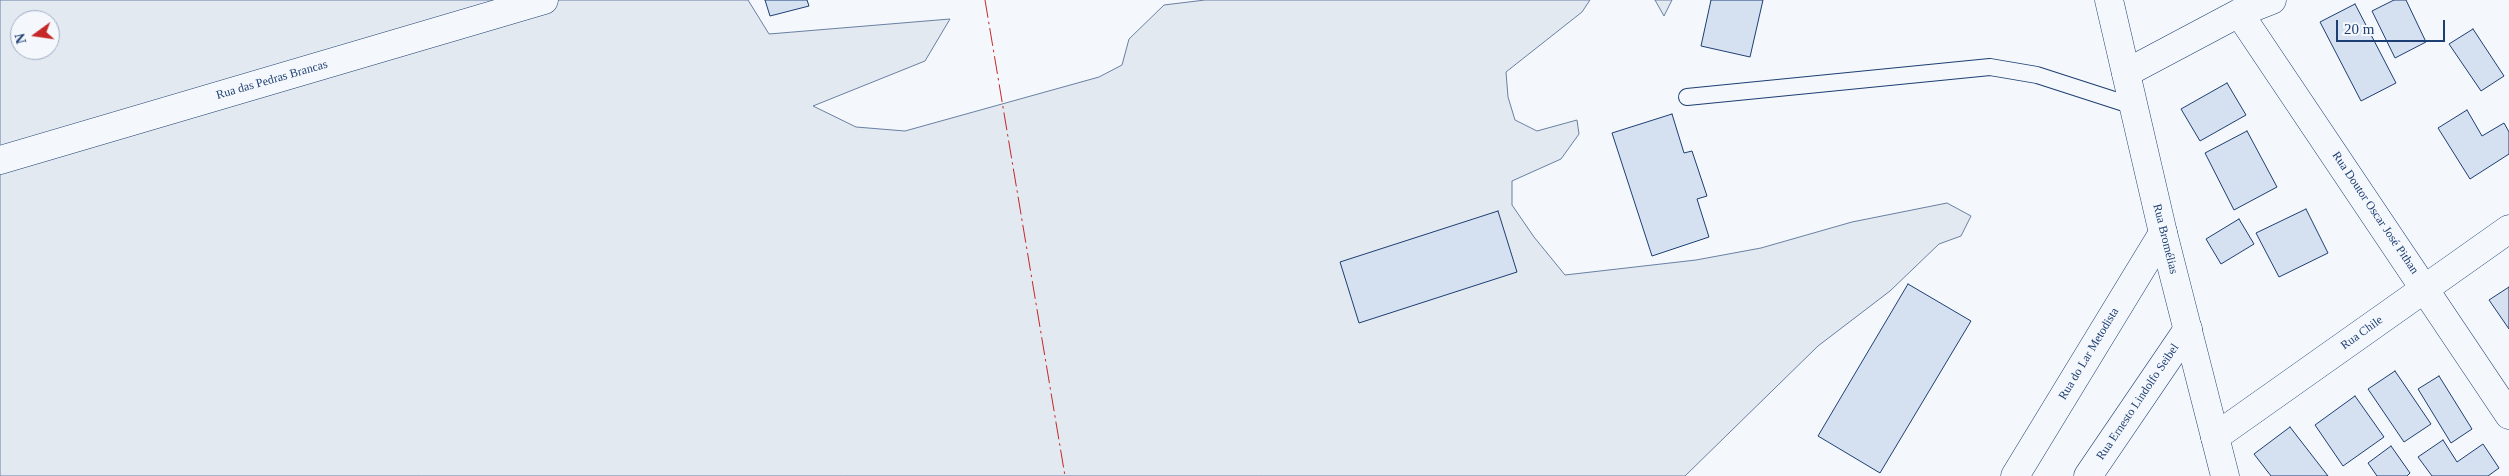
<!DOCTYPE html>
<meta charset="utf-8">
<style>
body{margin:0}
#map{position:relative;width:2509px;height:476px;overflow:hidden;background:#f4f7fb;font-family:"Times New Roman",serif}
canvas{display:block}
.north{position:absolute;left:10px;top:10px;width:50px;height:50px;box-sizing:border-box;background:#f4f7fb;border:1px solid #9eadc5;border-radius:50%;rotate:256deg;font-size:14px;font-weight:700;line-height:20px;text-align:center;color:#1d3f73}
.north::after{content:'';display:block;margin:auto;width:18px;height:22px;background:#c62828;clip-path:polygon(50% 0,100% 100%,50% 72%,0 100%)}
.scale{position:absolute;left:2336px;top:20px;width:109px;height:22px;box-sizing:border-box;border:2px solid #1d3f73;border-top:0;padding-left:6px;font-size:15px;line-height:18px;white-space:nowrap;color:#1d3f73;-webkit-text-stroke:4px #f4f7fb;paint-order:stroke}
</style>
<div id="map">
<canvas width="2509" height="476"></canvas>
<div class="north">N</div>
<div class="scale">20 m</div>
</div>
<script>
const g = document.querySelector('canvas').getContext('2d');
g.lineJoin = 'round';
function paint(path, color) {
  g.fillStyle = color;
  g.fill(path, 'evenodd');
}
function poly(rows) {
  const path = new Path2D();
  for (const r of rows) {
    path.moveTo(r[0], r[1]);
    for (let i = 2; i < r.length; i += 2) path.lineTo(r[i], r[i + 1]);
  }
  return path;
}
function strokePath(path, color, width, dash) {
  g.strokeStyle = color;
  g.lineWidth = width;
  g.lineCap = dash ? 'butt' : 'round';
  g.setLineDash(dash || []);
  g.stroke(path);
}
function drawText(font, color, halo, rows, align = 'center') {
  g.font = font + ' "Times New Roman",serif';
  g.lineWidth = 4;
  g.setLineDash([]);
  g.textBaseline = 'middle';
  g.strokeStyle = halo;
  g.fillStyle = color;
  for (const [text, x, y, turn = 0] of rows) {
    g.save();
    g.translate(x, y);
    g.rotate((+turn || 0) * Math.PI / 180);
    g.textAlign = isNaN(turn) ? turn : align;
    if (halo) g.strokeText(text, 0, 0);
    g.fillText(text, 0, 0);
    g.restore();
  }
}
const green = poly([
 [0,0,748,0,769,34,950,19,925,61,813,106,856,127,905,131,1099,77,1122,65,1129,39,1164,5,1205,0,1590,0,1582,12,1506,72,1508,97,1515,120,1537,131,1577,120,1579,134,1561,159,1512,181,1512,205,1534,237,1565,275,1696,260,1761,248,1852,222,1947,203,1971,216,1961,236,1939,244,1890,291,1818,346,1685,476,0,476,0,0],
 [20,20,50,20,50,50,20,50,20,20],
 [1655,0,1672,0,1664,16,1655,0]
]);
paint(green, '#e3e9f0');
strokePath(green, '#687fa3', 1);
const building = poly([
 [765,0,807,0,809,6,770,16,765,0],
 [1711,0,1763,0,1750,57,1701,46,1711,0],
 [2394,0,2406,0,2426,42,2395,58,2372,11,2394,0],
 [2355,4,2396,83,2361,101,2320,22,2355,4],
 [2473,29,2504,76,2481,91,2449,44,2473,29],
 [2227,83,2246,115,2200,141,2181,109,2227,83],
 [2467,110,2482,136,2504,123,2509,132,2509,154,2470,179,2438,128,2467,110],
 [1672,114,1684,153,1692,151,1707,196,1697,199,1709,237,1652,256,1612,133,1672,114],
 [2247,131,2277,187,2234,210,2205,153,2247,131],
 [2306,209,2328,253,2279,277,2256,233,2306,209],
 [1498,211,1517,272,1359,323,1340,262,1498,211],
 [2239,219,2254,244,2221,264,2206,239,2239,219],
 [1908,284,1971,321,1880,473,1818,436,1908,284],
 [2509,287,2509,329,2489,300,2509,287],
 [2395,371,2431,424,2404,442,2368,389,2395,371],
 [2439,376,2472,429,2451,443,2418,389,2439,376],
 [2355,396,2384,437,2343,466,2315,425,2355,396],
 [2290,427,2328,476,2271,476,2254,454,2290,427],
 [2443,440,2457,462,2483,444,2499,468,2488,476,2432,476,2418,457,2443,440],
 [2391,446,2410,473,2407,476,2377,476,2368,463,2391,446]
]);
paint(building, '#d5e0f0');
strokePath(building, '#1d3f73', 1);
const lane = poly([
 [1687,97,1990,67,2037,75,2133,106]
]);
const street = poly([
 [2239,13,2509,415],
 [2126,73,2239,13,2272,0],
 [0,160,544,0],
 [2215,437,2509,229],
 [2015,476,2163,233],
 [2088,476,2188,329]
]);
const secondary = poly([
 [2109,0,2163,233,2225,476]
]);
strokePath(lane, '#1d3f73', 18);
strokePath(street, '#1d3f73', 29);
strokePath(secondary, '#1d3f73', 29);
strokePath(lane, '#f4f7fb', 16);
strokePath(street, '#f4f7fb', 28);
strokePath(secondary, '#f4f7fb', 28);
strokePath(poly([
 [985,0,1065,476]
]), '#c62828', 1, [18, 4, 2.5, 4]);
drawText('12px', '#1d3f73', '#f4f7fb', [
 ["Rua das Pedras Brancas",272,80,-16],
 ["Rua Doutor Oscar José Pithan",2375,213,56],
 ["Rua Bromélias",2165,239,76],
 ["Rua Chile",2362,333,-36],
 ["Rua do Lar Metodista",2089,354,-59],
 ["Rua Ernesto Lindolfo Seibel",2138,402,-56]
]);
</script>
